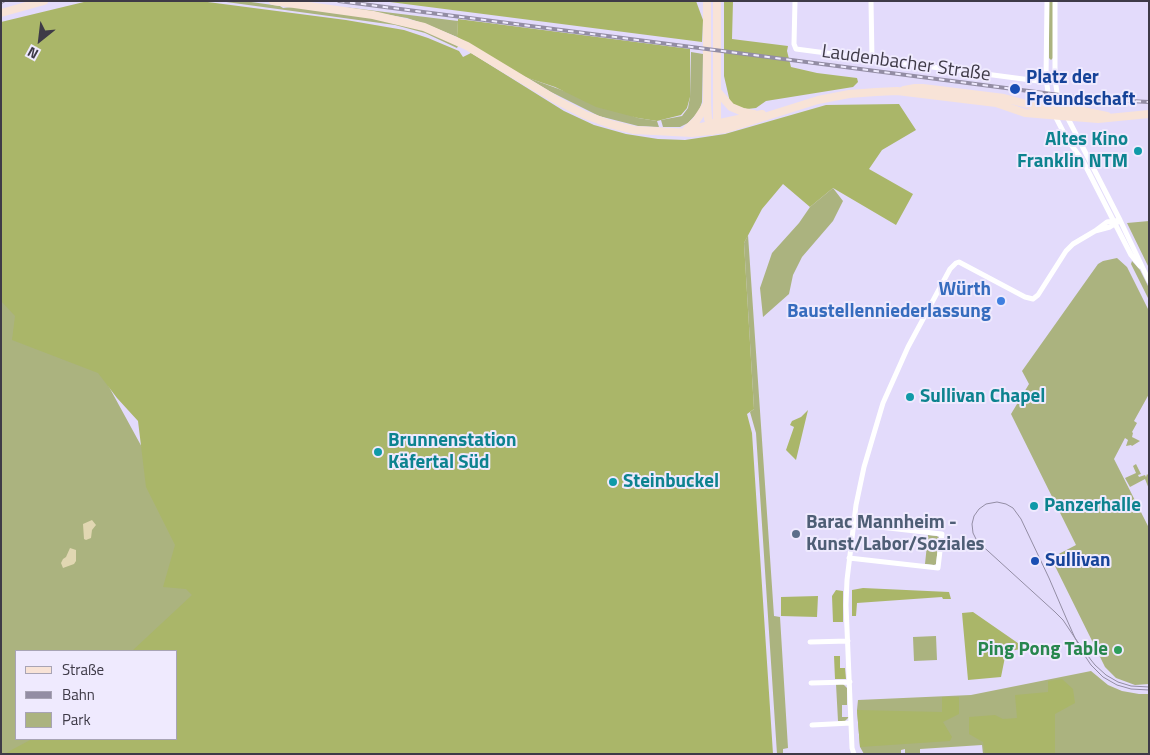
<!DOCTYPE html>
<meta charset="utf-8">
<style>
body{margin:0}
#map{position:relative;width:1150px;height:755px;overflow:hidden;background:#e3dbfb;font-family:"Titillium Web",sans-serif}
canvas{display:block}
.frame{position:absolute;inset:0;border:2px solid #3e3a47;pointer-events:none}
.legend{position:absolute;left:15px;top:650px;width:162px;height:90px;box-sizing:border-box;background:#efeafe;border:1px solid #a8a4b5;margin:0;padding:6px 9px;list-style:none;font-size:15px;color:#3e3a47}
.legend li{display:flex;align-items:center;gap:10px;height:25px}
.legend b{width:25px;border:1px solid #a8a4b5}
.north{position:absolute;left:15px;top:15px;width:50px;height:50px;-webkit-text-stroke:4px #efeafe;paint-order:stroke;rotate:209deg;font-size:14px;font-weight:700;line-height:20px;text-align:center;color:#3e3a47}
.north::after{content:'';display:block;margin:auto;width:18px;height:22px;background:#3e3a47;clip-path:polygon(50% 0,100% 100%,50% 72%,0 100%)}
</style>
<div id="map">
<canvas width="1150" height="755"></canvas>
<div class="frame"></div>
<ul class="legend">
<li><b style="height:6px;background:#f8e3d7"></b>Straße</li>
<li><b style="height:6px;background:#938da4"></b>Bahn</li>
<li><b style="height:14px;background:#abb37f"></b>Park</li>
</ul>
<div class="north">N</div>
</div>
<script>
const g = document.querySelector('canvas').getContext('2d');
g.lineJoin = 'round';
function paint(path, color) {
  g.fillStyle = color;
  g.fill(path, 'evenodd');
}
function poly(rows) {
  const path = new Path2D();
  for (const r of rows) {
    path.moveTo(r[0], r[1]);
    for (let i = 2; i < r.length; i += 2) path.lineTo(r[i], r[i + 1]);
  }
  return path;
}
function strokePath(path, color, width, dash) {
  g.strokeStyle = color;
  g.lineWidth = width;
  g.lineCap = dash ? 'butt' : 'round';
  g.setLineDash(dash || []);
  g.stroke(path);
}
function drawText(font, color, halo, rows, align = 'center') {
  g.font = font + ' "Titillium Web",sans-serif';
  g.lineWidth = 4;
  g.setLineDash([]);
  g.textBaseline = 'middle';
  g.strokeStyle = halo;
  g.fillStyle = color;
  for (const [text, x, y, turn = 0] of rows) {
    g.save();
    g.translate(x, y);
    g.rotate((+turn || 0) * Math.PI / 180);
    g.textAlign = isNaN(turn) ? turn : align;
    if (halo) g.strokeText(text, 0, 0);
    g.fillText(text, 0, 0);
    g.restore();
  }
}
paint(poly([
 [219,1,244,1,280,6,283,8,294,7,371,18,426,31,458,46,457,48,425,33,395,25],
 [1049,1,1053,1,1053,58,1051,60,1049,58],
 [344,7,458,21,457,37,428,25,407,18],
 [691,52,703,54,702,102,699,111,688,123,680,127,663,127,661,120,682,116,688,108,690,97],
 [526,77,638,118,657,121,659,127,638,126,599,116,551,92],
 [833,188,843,201,833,221,802,257,793,275,789,294,763,317,760,288,772,253,799,223,810,207],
 [1,189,245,636,176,651,16,651,16,739,52,739,24,754,1,754],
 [1149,221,1149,268,1127,223],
 [748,235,774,616,780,617,788,748,783,749,783,754,777,754,756,433,750,412,754,409,744,243],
 [1117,258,1127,267,1149,311,1149,394,1134,421,1137,423,1132,432,1133,433,1132,437,1140,441,1132,446,1131,445,1126,446,1128,440,1125,438,1114,459,1149,528,1149,684,1135,685,1116,678,1105,667,1051,558,1076,545,1011,414,1029,384,1022,371,1098,264,1103,261],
 [1132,261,1140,270,1149,288,1149,300,1131,264],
 [1136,464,1141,474,1138,475,1139,477,1145,475,1146,477,1147,474,1149,476,1149,489,1145,479,1130,487,1125,478,1136,473,1133,466],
 [928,535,937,536,939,538,936,564,934,565,925,564],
 [936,636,937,660,914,661,913,637],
 [1091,671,1108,685,1122,691,1139,694,1149,694,1149,754,983,754,982,745,920,749,920,754,905,754,905,749,901,750,901,754,864,754,860,747,857,710,858,700,971,695],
 [836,684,843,684,847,688,847,705,842,705,842,717,849,717,845,721,838,721]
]), '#abb37f');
paint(poly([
 [88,1,200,1,346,20,404,30,428,38,459,51,463,57,471,53,564,111,594,125,626,134,658,139,685,140,725,134,826,105,899,104,916,130,882,150,869,169,913,194,896,225,833,188,810,207,783,184,762,209,744,243,754,409,747,414,752,433,773,754,4,754,32,739,176,739,176,651,132,651,192,595,186,589,163,587,175,545,146,487,138,421,117,398,98,373,12,340,15,316,1,301,1,22],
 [382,1,696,1,703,20,702,42],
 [724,1,733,1,732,39,788,46,787,51,791,67,817,73,857,78,858,82,853,87,766,101,756,108,747,109,738,107,730,102,724,76],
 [458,19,690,49,690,97,687,108,681,115,657,121,638,118,596,107,555,87,525,77,457,37],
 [808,410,796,460,786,450,794,427,790,425,792,421,801,417],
 [863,588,949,592,951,599,943,599,942,597,857,603,856,616,852,616,852,590],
 [836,590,843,591,843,622,833,622,832,596],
 [818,596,817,617,781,616,781,597],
 [973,612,1025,648,1006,652,1001,677,968,680,962,613],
 [834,656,840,656,840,668,845,668,846,679,835,679],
 [1062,679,1073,689,1075,703,1055,714,1055,754,985,754,983,742,969,734,969,717,995,715,1003,719,1017,718,1015,695,1048,692,1048,681],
 [942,697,959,697,959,714,943,722,952,737,950,741,860,747,857,710,942,712]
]), '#aab669');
paint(poly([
 [92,520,96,525,92,530,91,538,86,540,84,539,83,524],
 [70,548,76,550,76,561,74,564,63,568,61,563,63,559,66,557]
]), '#e1d7b2');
strokePath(poly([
 [795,1,794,44,796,49,1046,82],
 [871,1,872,59],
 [1047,1,1046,78,1050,106,1067,139,1083,161,1131,255,1140,266],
 [1055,1,1055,79,1058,99,1120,220,1149,281],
 [1095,231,1110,227,1118,222],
 [849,558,938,568,942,534,853,524],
 [810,642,848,641],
 [811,683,850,682],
 [812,725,851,723],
 [854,754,852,748,846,605,847,580,856,505,864,467,883,403,908,347,950,269,956,263,959,262,1025,297,1033,299,1038,295,1066,251,1073,244,1095,231,1107,222,1120,220]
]), '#fff', 5);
strokePath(poly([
 [273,1,373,15,424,27,467,46,558,101,585,115,610,124,634,130,692,133,726,129,818,100,849,94,876,92,897,91,996,103,1025,113,1073,117,1098,119,1149,114],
 [707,1,707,104,708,119,713,131],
 [1,13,44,1],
 [904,90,915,88,923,88,1004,98,1034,106,1078,110,1107,116],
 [717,91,731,107,743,112,754,114],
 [687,129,696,121,707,104],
 [687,130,762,114],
 [713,131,717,119,717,1]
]), '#f8e3d7', 8);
strokePath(poly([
 [1149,687,1131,686,1118,682,1106,675,1095,665,1091,660,1075,638,1063,620,1055,612,977,541,973,533,972,524,974,516,979,509,986,504,997,502,1006,504,1013,508,1021,519,1049,578,1067,620,1075,638,1083,653,1091,665,1103,677,1117,685,1131,689,1149,690]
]), '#938da4', 1);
const rail = poly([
 [339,1,1090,99,1149,102],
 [1,2,3,1]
]);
strokePath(rail, '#938da4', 4);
strokePath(rail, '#efeafe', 2, [5.5]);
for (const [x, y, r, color] of [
 [1015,89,6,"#1a4fb4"],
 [1138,151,5,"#0f9aa8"],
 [1001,301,5,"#3f7fe0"],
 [910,397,5,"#0f9aa8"],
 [378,452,5,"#0f9aa8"],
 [613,482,5,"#0f9aa8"],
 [1034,506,5,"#0f9aa8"],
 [796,534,5,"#5c6f8a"],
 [1035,561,5,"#1a4fb4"],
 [1118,650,5,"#2e9e5b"]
]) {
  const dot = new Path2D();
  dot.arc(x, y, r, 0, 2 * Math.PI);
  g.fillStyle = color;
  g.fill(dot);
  strokePath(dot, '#efeafe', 2);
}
drawText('19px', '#3e3a47', '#efeafe', [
 ["Laudenbacher Straße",906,64,8]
]);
drawText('bold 19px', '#164399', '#efeafe', [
 ["Platz der",1026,78],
 ["Freundschaft",1026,100],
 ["Sullivan",1045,561]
], 'left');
drawText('bold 19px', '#0d838f', '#efeafe', [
 ["Altes Kino",1128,140,"right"],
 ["Franklin NTM",1128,162,"right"],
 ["Sullivan Chapel",920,397],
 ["Brunnenstation",388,441],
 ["Käfertal Süd",388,463],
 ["Steinbuckel",623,482],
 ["Panzerhalle",1044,506]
], 'left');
drawText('bold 19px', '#366cbe', '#efeafe', [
 ["Würth",991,290],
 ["Baustellenniederlassung",991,312]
], 'right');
drawText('bold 19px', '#4e5e75', '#efeafe', [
 ["Barac Mannheim -",806,523],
 ["Kunst/Labor/Soziales",806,545]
], 'left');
drawText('bold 19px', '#27864d', '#efeafe', [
 ["Ping Pong Table",1108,650]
], 'right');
</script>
